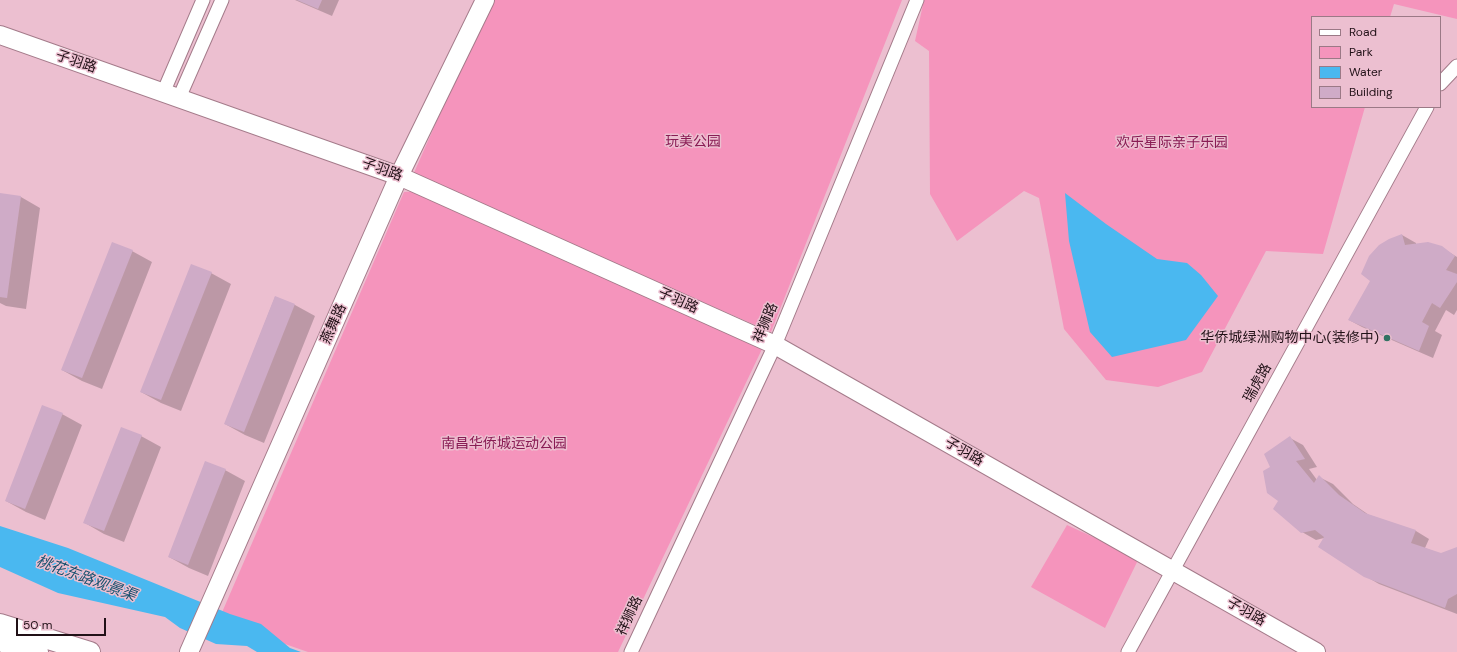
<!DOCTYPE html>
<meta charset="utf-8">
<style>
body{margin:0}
#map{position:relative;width:1457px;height:652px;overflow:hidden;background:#ecbfd0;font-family:"DM Sans",sans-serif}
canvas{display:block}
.legend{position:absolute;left:1311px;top:16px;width:130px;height:92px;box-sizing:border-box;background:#ecbfd0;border:1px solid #9b7986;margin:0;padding:5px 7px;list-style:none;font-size:12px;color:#211117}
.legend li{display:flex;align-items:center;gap:8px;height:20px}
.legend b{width:20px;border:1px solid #9b7986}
.scale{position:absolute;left:16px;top:618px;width:90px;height:18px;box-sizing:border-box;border:2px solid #211117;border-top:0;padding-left:5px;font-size:12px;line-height:14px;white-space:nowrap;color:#211117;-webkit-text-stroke:3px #ecbfd0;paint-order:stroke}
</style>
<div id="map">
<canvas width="1457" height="652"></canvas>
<ul class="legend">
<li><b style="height:5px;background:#fff"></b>Road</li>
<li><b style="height:11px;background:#f594bc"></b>Park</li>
<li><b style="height:11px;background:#4ab8f0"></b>Water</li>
<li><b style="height:11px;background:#cfabc7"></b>Building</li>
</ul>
<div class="scale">50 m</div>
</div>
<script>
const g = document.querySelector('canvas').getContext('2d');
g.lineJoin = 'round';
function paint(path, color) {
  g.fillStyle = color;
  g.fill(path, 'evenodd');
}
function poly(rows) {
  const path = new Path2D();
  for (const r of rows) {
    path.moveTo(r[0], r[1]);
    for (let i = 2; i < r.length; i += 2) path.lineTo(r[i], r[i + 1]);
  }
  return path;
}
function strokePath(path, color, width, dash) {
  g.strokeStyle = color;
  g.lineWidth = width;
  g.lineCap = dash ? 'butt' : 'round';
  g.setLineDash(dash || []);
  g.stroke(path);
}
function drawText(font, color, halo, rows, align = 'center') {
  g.font = font + ' "DM Sans","Noto Sans SC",sans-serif';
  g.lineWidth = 3;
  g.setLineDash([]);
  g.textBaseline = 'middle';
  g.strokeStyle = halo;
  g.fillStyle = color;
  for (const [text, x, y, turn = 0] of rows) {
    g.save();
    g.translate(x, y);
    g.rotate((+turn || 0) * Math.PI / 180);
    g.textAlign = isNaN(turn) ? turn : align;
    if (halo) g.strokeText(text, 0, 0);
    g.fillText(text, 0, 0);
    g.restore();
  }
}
paint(poly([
 [490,0,902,0,771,332,413,175],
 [924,0,1457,0,1457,19,1394,4,1390,17,1312,17,1312,107,1365,107,1323,254,1266,251,1202,372,1158,387,1106,380,1064,329,1039,198,1024,191,957,241,930,194,929,51,915,41],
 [421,191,762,349,618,652,308,652,259,635,220,617,404,192],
 [1067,525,1139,558,1105,628,1031,587]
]), '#f594bc');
paint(poly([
 [1065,193,1106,224,1157,259,1187,263,1201,275,1218,296,1186,340,1112,357,1090,332,1069,241],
 [0,526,68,548,230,614,261,624,290,648,301,652,257,652,247,646,216,644,180,628,165,617,58,593,0,567]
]), '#4ab8f0');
paint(poly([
 [295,0,339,0,332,16],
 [0,194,21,197,40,208,26,309,6,306,0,303],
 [1402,235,1416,243,1416,245,1441,247,1457,257,1457,310,1454,315,1446,310,1435,331,1442,335,1433,358,1362,327,1349,320],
 [132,251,152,262,102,389,82,381,62,370],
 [211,273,231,284,181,411,161,403,141,392],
 [275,297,295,305,315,316,264,443,245,435,225,424],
 [62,414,82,425,45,520,26,512,6,501],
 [141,436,161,447,124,542,104,534,85,523],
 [1290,438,1303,445,1317,467,1309,469,1317,480,1319,477,1333,484,1353,504,1369,515,1416,531,1429,539,1425,548,1441,554,1457,548,1457,614,1379,584,1365,576,1324,538,1316,540,1302,532,1279,501,1272,468],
 [225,470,245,481,208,576,189,568,169,557]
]), '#0003');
paint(poly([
 [297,0,322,0,318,9],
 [0,193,21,196,7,298,0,297],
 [1402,234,1405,245,1428,242,1442,246,1455,256,1446,270,1457,274,1457,282,1440,308,1432,303,1422,322,1429,326,1419,351,1348,320,1370,281,1361,274,1369,256,1379,245,1389,239],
 [112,242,133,250,82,378,61,370],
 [191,264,212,272,161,400,140,392],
 [275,296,295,304,244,432,224,424],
 [42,405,63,413,25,509,5,501],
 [121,427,142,435,104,531,83,523],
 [1290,436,1305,459,1296,461,1314,483,1319,475,1339,495,1365,513,1416,530,1411,543,1441,553,1457,547,1457,594,1448,599,1445,608,1364,577,1318,547,1324,537,1315,530,1301,533,1273,509,1278,501,1267,493,1263,471,1270,467,1264,454],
 [205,461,226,469,188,565,168,557]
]), '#cfabc7');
const street = poly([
 [1440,84,1457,66],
 [163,93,203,0],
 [179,98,222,0],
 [631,652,775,345,917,0],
 [1128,652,1427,107]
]);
const secondary = poly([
 [0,35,399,176,775,345,1316,652],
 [189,652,399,176,485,0]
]);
const primary = poly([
 [0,624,90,652]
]);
const highway = poly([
 [0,640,37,652]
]);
strokePath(street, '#a47b8a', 15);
strokePath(secondary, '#a47b8a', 20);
strokePath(primary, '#a47b8a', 22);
strokePath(highway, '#a47b8a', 24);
strokePath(street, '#fff', 13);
strokePath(secondary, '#fff', 18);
strokePath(primary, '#fff', 20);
strokePath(highway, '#fff', 22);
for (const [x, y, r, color] of [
 [1387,338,4,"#317262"]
]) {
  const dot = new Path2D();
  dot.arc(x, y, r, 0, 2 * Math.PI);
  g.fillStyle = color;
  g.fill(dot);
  strokePath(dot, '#ecbfd0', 1.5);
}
drawText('14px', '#211117', '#ecbfd0', [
 ["子羽路",76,62,19],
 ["子羽路",382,170,20],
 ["子羽路",678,301,24],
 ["祥狮路",766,323,-67],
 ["燕舞路",334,324,-66],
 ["瑞虎路",1258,383,-61],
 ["子羽路",964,452,30],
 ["子羽路",1246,612,30],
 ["祥狮路",630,616,-65]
]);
drawText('14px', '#891c54', '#ecbfd0', [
 ["玩美公园",693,142],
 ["欢乐星际亲子乐园",1172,143],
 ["南昌华侨城运动公园",504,444]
]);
drawText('14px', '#211117', '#ecbfd0', [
 ["华侨城绿洲购物中心(装修中)",1379,338]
], 'right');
drawText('italic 15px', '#16516e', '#ecbfd0', [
 ["桃花东路观景渠",86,579,20]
]);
</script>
